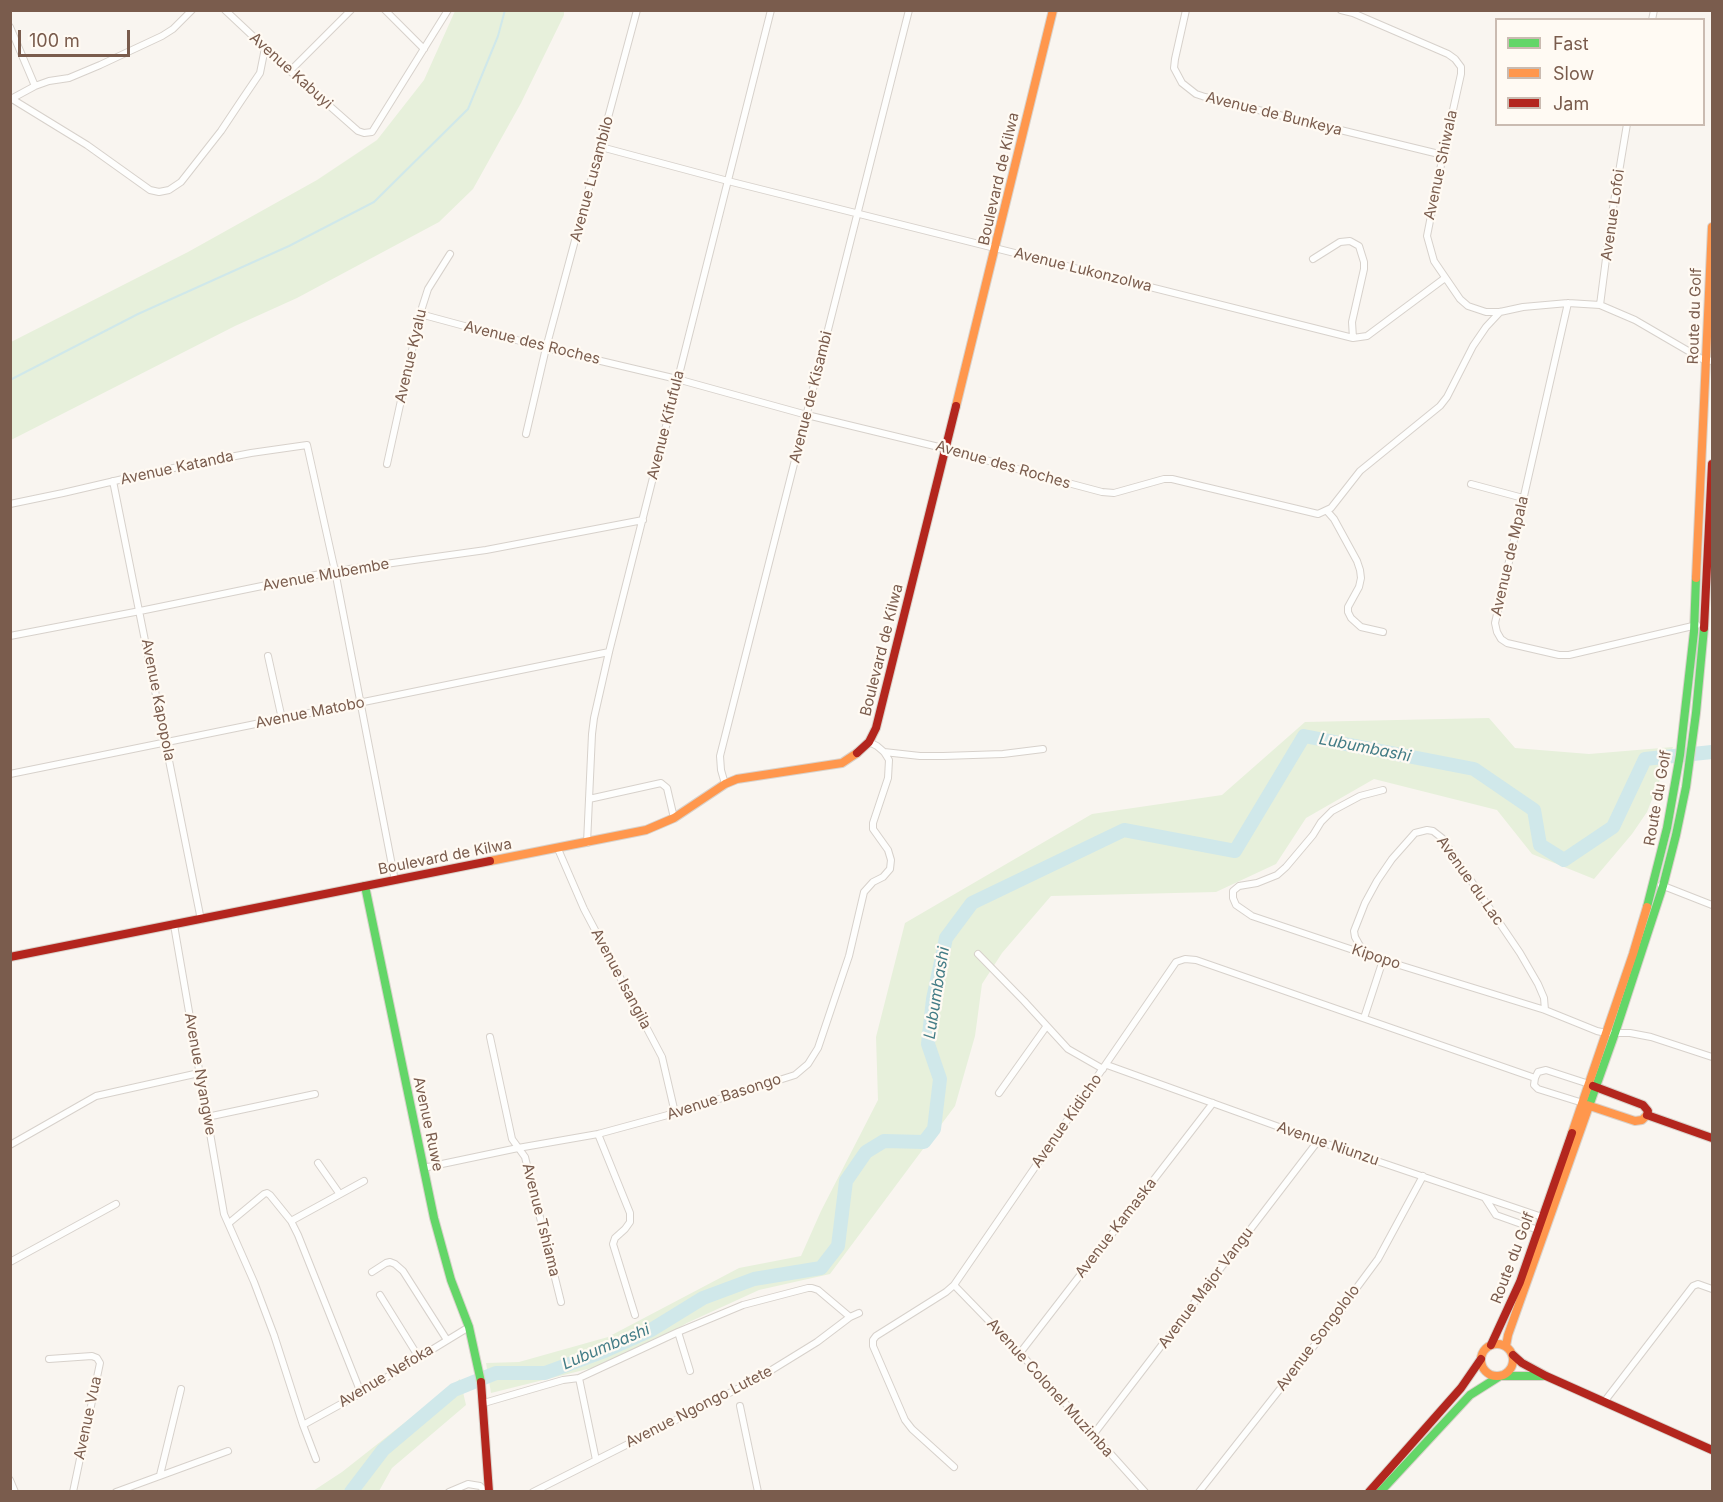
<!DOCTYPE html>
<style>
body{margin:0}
#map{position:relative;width:1723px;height:1502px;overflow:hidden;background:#f9f5f0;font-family:Inter,sans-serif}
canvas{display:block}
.frame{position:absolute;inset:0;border:12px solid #7a5c4d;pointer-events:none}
.legend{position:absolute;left:1495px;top:18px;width:210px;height:108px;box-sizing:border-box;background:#fffaf3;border:2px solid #cabbb1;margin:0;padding:8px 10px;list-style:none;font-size:18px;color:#7a5c4d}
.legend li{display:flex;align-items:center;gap:12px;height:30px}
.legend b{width:30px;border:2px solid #cabbb1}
.scale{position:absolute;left:18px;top:30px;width:112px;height:27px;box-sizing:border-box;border:3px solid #7a5c4d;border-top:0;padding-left:8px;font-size:18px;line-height:21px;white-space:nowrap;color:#7a5c4d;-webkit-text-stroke:4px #fffaf3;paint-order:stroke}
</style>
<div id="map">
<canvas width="1723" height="1502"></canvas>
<div class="frame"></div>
<ul class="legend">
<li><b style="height:8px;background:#63d668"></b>Fast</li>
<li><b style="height:8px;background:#ff974d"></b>Slow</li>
<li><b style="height:8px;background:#b3261e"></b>Jam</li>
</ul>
<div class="scale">100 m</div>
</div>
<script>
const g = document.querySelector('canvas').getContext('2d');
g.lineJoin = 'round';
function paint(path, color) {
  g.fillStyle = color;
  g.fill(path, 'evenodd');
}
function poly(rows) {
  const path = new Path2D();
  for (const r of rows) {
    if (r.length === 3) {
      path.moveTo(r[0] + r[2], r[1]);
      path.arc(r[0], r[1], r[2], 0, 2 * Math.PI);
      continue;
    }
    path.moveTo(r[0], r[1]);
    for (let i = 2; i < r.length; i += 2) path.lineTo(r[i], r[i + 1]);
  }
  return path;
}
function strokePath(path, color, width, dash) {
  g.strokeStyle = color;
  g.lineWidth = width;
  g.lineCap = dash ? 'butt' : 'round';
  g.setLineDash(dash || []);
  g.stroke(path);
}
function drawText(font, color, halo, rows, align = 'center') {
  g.font = font + ' Inter,sans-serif';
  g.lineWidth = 4.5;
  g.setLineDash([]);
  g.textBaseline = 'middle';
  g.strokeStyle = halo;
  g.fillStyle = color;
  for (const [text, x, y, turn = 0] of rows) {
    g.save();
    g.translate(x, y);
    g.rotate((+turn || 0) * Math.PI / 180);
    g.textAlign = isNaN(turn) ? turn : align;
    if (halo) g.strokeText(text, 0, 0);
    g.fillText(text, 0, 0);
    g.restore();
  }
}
paint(poly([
 [455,11,564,11,564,15,521,103,473,189,439,222,297,298,235,326,11,440,11,342,188,252,317,180,377,140,424,80],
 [1489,718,1515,748,1589,754,1673,747,1647,812,1632,834,1594,879,1532,854,1497,810,1374,779,1306,818,1276,864,1216,892,1051,896,1002,953,982,984,975,1036,955,1106,830,1274,759,1290,687,1323,624,1360,491,1393,486,1363,519,1362,608,1337,739,1268,801,1256,821,1211,878,1100,876,1037,905,923,1092,814,1222,795,1305,722],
 [460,1379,466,1405,392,1468,379,1491,313,1491,342,1472]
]), '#e7f0db');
strokePath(poly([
 [10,380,138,314,289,246,374,202,468,109,498,36,505,10]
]), '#d0e8ea', 2);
strokePath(poly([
 [351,1492,383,1450,454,1390,496,1373,545,1373,602,1352,651,1330,703,1298,754,1279,821,1268,838,1246,846,1181,866,1152,884,1141,924,1142,934,1129,940,1079,928,1044,933,999,946,938,972,903,1124,830,1235,851,1304,736,1474,769,1534,810,1540,845,1564,860,1613,827,1645,759,1712,752]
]), '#d0e8ea', 14);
const street = poly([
 [225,10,290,71,358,131,364,133,372,132,448,10],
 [385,10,424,49],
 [1186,10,1175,59,1174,68,1182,83,1196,94,1205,97,1443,155],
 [1341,10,1353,13,1448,54,1455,59,1461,67,1461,74,1443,155,1427,236,1434,261,1460,299,1468,306,1486,312,1500,312,1523,307,1568,303,1600,305,1635,320,1702,359,1712,361],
 [1652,20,1654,10],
 [10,27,35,86],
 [290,71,351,10],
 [11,99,35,86,49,81,69,78,100,65,162,36,173,29,192,10],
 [12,99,87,145,150,190,159,192,169,190,181,182,221,131,241,101,260,73,265,48],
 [601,147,728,181,1353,338,1367,336,1445,278],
 [1313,259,1340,242,1350,241,1359,246,1364,262,1364,269,1352,322,1353,338],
 [1568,303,1495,623,1497,632,1501,639,1507,643,1559,655,1569,655,1697,625],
 [1600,305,1611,220,1627,124],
 [420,314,546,348,677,379,807,415,947,449,1038,475,1102,492,1114,493,1164,479,1172,479,1318,514,1331,508,1360,471,1440,406,1447,397,1473,346,1486,327,1500,312],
 [526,434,546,348,637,10],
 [387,464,420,314,428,289,450,254],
 [113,481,201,920],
 [1471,484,1523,498],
 [10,504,63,493,153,472,251,453,307,445,335,571,395,881],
 [1327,511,1334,519,1357,561,1360,570,1361,578,1359,587,1348,607,1348,612,1351,618,1361,627,1383,632],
 [10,636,140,611,335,571,486,550,643,520],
 [268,656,282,719],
 [884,752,920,756,943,756,1003,754,1043,749],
 [10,774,609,652],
 [725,784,721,770,720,756,909,10],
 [1383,790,1360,796,1332,811,1321,822,1313,835,1286,867,1277,875,1257,883,1239,886,1233,891,1233,898,1236,905,1252,916,1383,960,1545,1010,1597,1031,1606,1033,1630,1033,1651,1037,1712,1057],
 [589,799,661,783,667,788,674,818],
 [587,843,592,734,594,718,609,652,771,10],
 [558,849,584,909,662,1057,675,1113],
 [1661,885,1712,905],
 [174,925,224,1214,254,1282,274,1335,303,1425,316,1459],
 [1364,953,1355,937,1354,931,1365,903,1377,881,1392,859,1415,833,1427,830,1433,831,1442,838,1520,953,1538,984,1544,998,1545,1010],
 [978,954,1024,1001,1068,1049,1103,1069],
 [1364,1018,1383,960],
 [490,1037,512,1139,525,1157,561,1302],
 [1107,1065,1318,1141,1545,1218],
 [999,1093,1046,1027],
 [1583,1103,1538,1089,1534,1085,1535,1078,1538,1072,1546,1070,1589,1084],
 [207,1117,315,1094],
 [598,1134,630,1213,630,1222,625,1229,615,1238,613,1244,635,1315],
 [10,1145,96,1096,199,1073],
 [318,1163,339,1193],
 [423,1168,518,1148,598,1134,675,1113,795,1075,808,1064,818,1048,849,956,864,892,873,882,883,877,890,869,891,860,888,850,873,829,873,823,888,778,889,760,884,752,877,746,869,742],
 [1485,1198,1496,1215,1541,1231],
 [291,1221,364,1181],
 [229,1223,264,1194,267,1193,270,1195,291,1221,298,1235,361,1393],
 [10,1262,116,1204],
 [372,1272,386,1263,390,1262,395,1264,403,1271,447,1340],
 [954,1285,1020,1353,1145,1492],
 [380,1295,418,1356],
 [678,1332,743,1305,808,1288,812,1288,818,1290,850,1317],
 [1020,1353,1213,1103],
 [49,1359,92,1356,97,1358,100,1363,73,1492],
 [579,1378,596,1460],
 [1604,1402,1693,1286,1698,1284,1712,1289],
 [484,1403,563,1380,579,1378,678,1332,690,1371],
 [740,1406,758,1492],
 [303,1425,361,1393,469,1327],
 [1093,1435,1318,1141],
 [954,1467,912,1429,905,1420,873,1346,873,1340,876,1336,946,1292,954,1285,1176,962,1185,959,1196,960,1535,1078],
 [160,1475,181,1389],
 [10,1480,15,1492],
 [116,1492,228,1451],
 [449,1492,468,1484,480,1486,486,1492],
 [533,1492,757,1379,817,1342,850,1317,859,1313],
 [1199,1492,1339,1314,1358,1286,1378,1259,1423,1176]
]);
const fast = poly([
 [365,886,434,1218,451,1280,469,1327,481,1382],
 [1647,907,1667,828,1680,755,1694,632,1696,578],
 [1588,1109,1615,1033,1663,886,1676,835,1686,787,1696,713,1704,628],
 [1502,1376,1543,1376],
 [1380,1492,1470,1395,1500,1376]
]);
const slow = poly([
 [956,406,1053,10],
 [1696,578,1712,227],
 [490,861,646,830,674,818,725,784,737,779,842,763,857,753],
 [1587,1105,1635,1121,1642,1120,1647,1115],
 [1572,1133,1633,954,1647,907],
 [1497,1360,16],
 [1506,1346,1508,1335,1588,1109]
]);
const jam = poly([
 [1704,628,1712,464],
 [857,753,869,742,876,728,956,406],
 [10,957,490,861],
 [1593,1086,1643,1105,1648,1111,1647,1115],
 [1647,1115,1712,1138],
 [1491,1345,1520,1282,1572,1133],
 [1513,1355,1522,1363,1546,1376,1712,1450],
 [481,1382,489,1492],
 [1369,1492,1461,1388,1481,1359]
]);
strokePath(street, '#d7d1cb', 8);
strokePath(fast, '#d9d2cb', 10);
strokePath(slow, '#d9d2cb', 10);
strokePath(jam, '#d9d2cb', 10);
strokePath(street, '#fefefd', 6);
strokePath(fast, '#63d668', 8);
strokePath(slow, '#ff974d', 8);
strokePath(jam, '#b3261e', 8);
drawText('15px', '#7a5c4d', '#fffaf3', [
 ["Avenue Kabuyi",291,71,42],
 ["Avenue de Bunkeya",1274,114,14],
 ["Avenue Shiwala",1441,165,-78],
 ["Avenue Lusambilo",592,179,-75],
 ["Boulevard de Kilwa",999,179,-77],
 ["Avenue Lofoi",1613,215,-82],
 ["Avenue Lukonzolwa",1083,270,14],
 ["Route du Golf",1695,316,-88],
 ["Avenue des Roches",532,343,14],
 ["Avenue Kyalu",411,356,-77],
 ["Avenue de Kisambi",811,397,-76],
 ["Avenue Kifufula",666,425,-76],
 ["Avenue des Roches",1003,465,16],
 ["Avenue Katanda",177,468,-12],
 ["Avenue de Mpala",1510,556,-77],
 ["Avenue Mubembe",326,575,-10],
 ["Boulevard de Kilwa",882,650,-76],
 ["Avenue Kapopola",158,700,79],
 ["Avenue Matobo",310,713,-11],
 ["Route du Golf",1658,798,-80],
 ["Boulevard de Kilwa",445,857,-11],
 ["Avenue du Lac",1470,881,55],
 ["Kipopo",1376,957,18],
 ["Avenue Isangila",621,979,62],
 ["Avenue Nyangwe",200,1074,80],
 ["Avenue Basongo",724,1097,-18],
 ["Avenue Kidicho",1067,1121,-55],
 ["Avenue Ruwe",428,1124,78],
 ["Avenue Niunzu",1328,1144,19],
 ["Avenue Tshiama",541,1220,76],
 ["Avenue Kamaska",1116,1228,-52],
 ["Route du Golf",1513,1258,-69],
 ["Avenue Major Vangu",1206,1288,-53],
 ["Avenue Songololo",1318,1338,-53],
 ["Avenue Nefoka",386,1376,-31],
 ["Avenue Colonel Muzimba",1050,1388,48],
 ["Avenue Ngongo Lutete",699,1407,-27],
 ["Avenue Vua",88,1418,-78]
]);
drawText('italic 16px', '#437c86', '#fffaf3', [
 ["Lubumbashi",1365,748,11],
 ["Lubumbashi",937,993,-81],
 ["Lubumbashi",606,1347,-23]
]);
</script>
